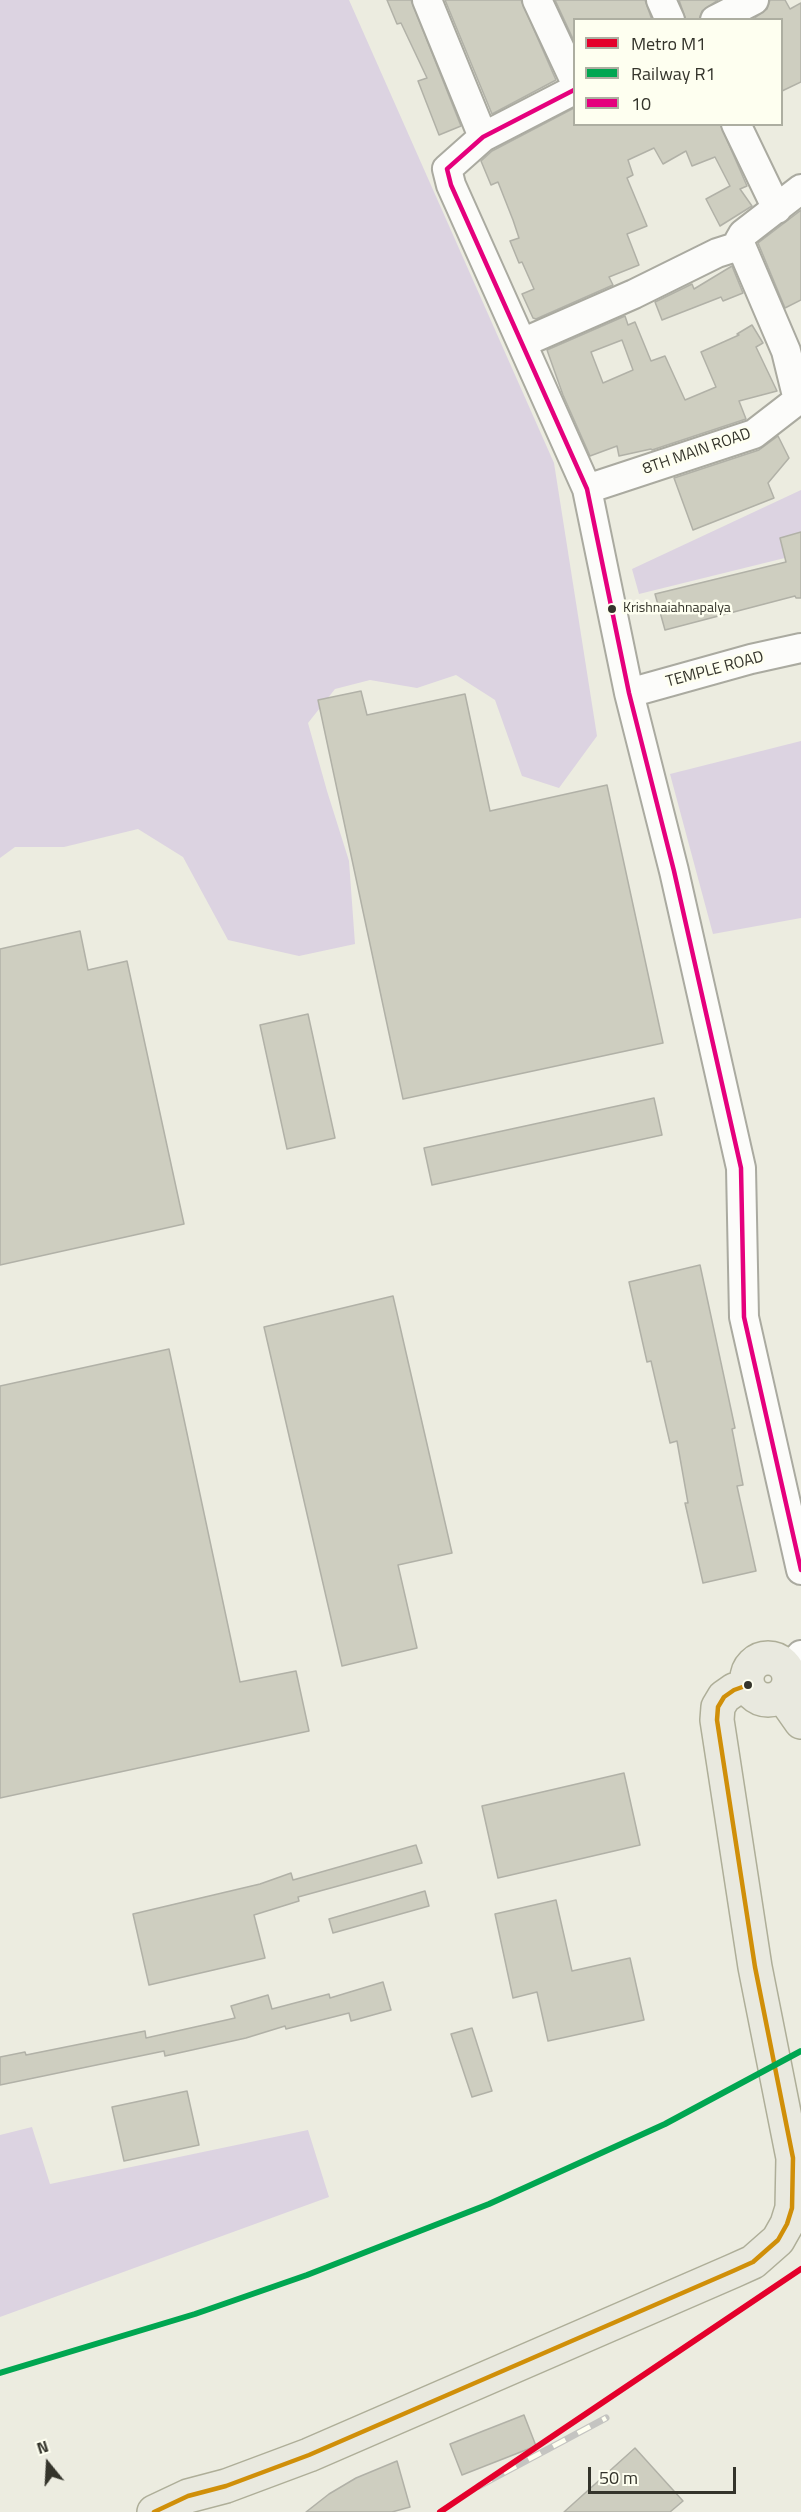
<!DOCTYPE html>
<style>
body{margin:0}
#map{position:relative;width:801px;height:2512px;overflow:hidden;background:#ecece0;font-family:"Titillium Web",sans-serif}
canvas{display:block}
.legend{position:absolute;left:573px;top:18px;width:210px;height:108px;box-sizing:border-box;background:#fefff0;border:2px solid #adaea1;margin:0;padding:8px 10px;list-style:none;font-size:18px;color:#34342b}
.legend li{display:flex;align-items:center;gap:12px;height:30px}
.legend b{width:30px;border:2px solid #adaea1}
.north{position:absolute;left:18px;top:2434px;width:60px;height:60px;-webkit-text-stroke:4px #fefff0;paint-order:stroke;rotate:342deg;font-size:16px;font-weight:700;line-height:24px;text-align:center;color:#34342b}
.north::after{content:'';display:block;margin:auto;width:21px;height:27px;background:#34342b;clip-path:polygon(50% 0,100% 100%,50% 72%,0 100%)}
.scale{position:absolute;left:588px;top:2467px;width:148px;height:27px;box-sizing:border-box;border:3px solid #34342b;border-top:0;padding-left:8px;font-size:18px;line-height:21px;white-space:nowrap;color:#34342b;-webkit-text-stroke:4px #fefff0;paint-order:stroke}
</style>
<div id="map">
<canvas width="801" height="2512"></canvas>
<ul class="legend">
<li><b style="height:8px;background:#e4002b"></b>Metro M1</li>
<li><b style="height:8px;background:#00a651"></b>Railway R1</li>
<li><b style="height:8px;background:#e5007d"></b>10</li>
</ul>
<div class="north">N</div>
<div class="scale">50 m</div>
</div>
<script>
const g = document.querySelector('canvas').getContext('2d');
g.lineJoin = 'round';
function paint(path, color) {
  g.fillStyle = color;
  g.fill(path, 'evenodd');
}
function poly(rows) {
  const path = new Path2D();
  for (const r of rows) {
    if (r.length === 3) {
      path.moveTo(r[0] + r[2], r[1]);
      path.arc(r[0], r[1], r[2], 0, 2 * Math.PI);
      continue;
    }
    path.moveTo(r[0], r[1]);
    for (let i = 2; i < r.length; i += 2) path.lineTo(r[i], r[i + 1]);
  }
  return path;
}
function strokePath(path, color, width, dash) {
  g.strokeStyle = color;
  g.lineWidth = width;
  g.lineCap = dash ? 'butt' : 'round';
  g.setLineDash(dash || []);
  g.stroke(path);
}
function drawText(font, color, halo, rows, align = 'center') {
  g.font = font + ' "Titillium Web",sans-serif';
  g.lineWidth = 5;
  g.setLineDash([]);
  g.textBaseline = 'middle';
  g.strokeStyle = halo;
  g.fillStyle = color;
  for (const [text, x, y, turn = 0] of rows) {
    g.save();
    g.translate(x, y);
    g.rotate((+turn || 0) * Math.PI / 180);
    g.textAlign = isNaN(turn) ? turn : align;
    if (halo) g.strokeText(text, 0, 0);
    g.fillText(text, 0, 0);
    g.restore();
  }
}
paint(poly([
 [0,0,349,0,554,463,597,736,559,788,522,776,495,700,456,675,417,688,370,680,335,689,308,723,327,791,349,861,355,944,299,956,228,940,183,857,138,829,64,847,15,847,0,858],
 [801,490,801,554,639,594,632,569],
 [801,741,801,918,713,934,670,774],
 [32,2127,50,2184,308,2130,329,2197,0,2317,0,2135]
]), '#dcd3e1');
const building = poly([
 [387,0,411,0,461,126,439,135,418,81,427,78,401,23,397,24,387,0],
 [445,0,521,0,556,80,492,114,445,0],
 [555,0,645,0,652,20,574,20,574,41,555,0],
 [679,0,718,0,702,11,699,20,686,20,679,0],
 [770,0,785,0,790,9,801,3,801,82,782,91,782,20,752,20,767,9,770,0],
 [574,108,574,124,720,124,747,186,740,189,752,206,720,226,706,199,730,186,715,157,692,166,686,151,663,164,654,148,628,160,633,175,627,178,647,226,627,234,639,265,609,277,613,285,536,319,533,318,522,294,534,289,522,262,519,263,510,241,519,238,513,220,498,182,491,185,481,161,492,151,574,108],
 [801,210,801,300,785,308,758,243,801,210],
 [732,266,743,293,723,301,721,297,662,320,655,302,692,284,694,289,732,266],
 [625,316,628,325,635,322,651,361,665,356,685,400,716,387,701,352,739,335,737,334,752,325,763,343,756,347,777,391,739,401,746,419,652,450,651,449,619,456,617,446,590,456,563,395,547,350,625,316],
 [622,340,633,370,603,383,591,352,622,340],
 [778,436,789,458,768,483,774,498,693,530,674,478,759,450,778,436],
 [801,532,801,598,796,598,795,596,665,630,655,594,786,562,780,538,801,532],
 [361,691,367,715,465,694,490,811,607,785,663,1043,403,1099,318,700,361,691],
 [80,931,88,970,127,961,184,1224,0,1265,0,949,80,931],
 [308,1014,335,1138,287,1149,260,1025,308,1014],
 [654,1098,662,1135,432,1185,424,1148,654,1098],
 [700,1265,735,1428,732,1429,743,1485,737,1486,756,1571,703,1583,685,1503,688,1503,677,1441,670,1443,651,1361,647,1362,629,1282,700,1265],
 [393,1296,452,1553,398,1565,417,1648,342,1666,264,1327,393,1296],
 [169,1349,240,1682,296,1671,309,1731,0,1798,0,1386,169,1349],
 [624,1773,640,1845,498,1878,482,1806,624,1773],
 [416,1845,422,1863,298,1897,299,1901,254,1915,265,1958,149,1985,133,1914,260,1884,291,1873,293,1880,416,1845],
 [425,1891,429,1906,333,1933,329,1919,425,1891],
 [556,1900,572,1971,630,1958,644,2020,548,2041,537,1992,513,1998,495,1914,556,1900],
 [383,1982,391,2010,351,2021,349,2013,286,2029,285,2026,246,2038,165,2056,164,2051,0,2085,0,2057,25,2052,26,2055,145,2031,146,2038,235,2018,231,2006,268,1995,272,2009,329,1994,330,1998,383,1982],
 [472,2028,492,2091,472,2097,451,2034,472,2028],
 [187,2091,199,2145,124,2161,112,2107,187,2091],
 [524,2415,536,2446,462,2475,450,2444,524,2415],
 [635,2448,683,2501,670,2512,564,2512,635,2448],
 [397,2461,410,2507,392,2512,306,2512,329,2494,356,2478,397,2461]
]);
paint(building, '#cecec0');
strokePath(building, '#b1b1a7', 1.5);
const minor = poly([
 [427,0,483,137],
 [537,0,574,79],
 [661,0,670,20],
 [715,20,754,0],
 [574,90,483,137,447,169,451,185,587,489,629,693,674,871,741,1168,744,1317,801,1570],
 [736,124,777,209],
 [522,343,634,294,717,253,739,246],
 [587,489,754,434,798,400,786,351,739,241,743,234,801,189],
 [629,693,751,659,801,648],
 [788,1670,801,1655]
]);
const major = poly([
 [768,1679,21],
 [782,1695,801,1722],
 [154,2512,188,2496,226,2486,309,2455,733,2271,753,2262,778,2240,787,2224,792,2208,793,2158,755,1967,717,1720,718,1707,724,1697,734,1690,748,1685]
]);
strokePath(minor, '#aaaaa0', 32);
strokePath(major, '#aeae98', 36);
strokePath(minor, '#fcfcfa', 28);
strokePath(major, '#e9e9df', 33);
const rail = poly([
 [479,2486,606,2418]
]);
strokePath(rail, '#c4c4c1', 7);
strokePath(rail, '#fefff0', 4.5, [14]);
strokePath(poly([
 [574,90,483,137,447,169,451,185,587,489,629,693,674,871,741,1168,744,1317,801,1570]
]), '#e5007d', 4.5);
strokePath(poly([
 [154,2512,188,2496,226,2486,309,2455,733,2271,753,2262,778,2240,787,2224,792,2208,793,2158,755,1967,717,1720,718,1707,724,1697,734,1690,748,1685]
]), '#d08f09', 4.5);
strokePath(poly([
 [0,2373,195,2314,307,2275,489,2204,665,2124,801,2051]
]), '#00a651', 6);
strokePath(poly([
 [440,2512,801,2269]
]), '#e4002b', 6);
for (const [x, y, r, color] of [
 [612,609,5,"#34342b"],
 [748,1685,5,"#34342b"]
]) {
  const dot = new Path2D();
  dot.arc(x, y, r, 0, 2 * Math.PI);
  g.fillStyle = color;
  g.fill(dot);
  strokePath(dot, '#fefff0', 2);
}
drawText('14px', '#34342b', '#fefff0', [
 ["Krishnaiahnapalya",623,609]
], 'left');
drawText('16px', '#34342b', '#fefff0', [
 ["8TH MAIN ROAD",697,452,-19],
 ["TEMPLE ROAD",715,670,-15]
]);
</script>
